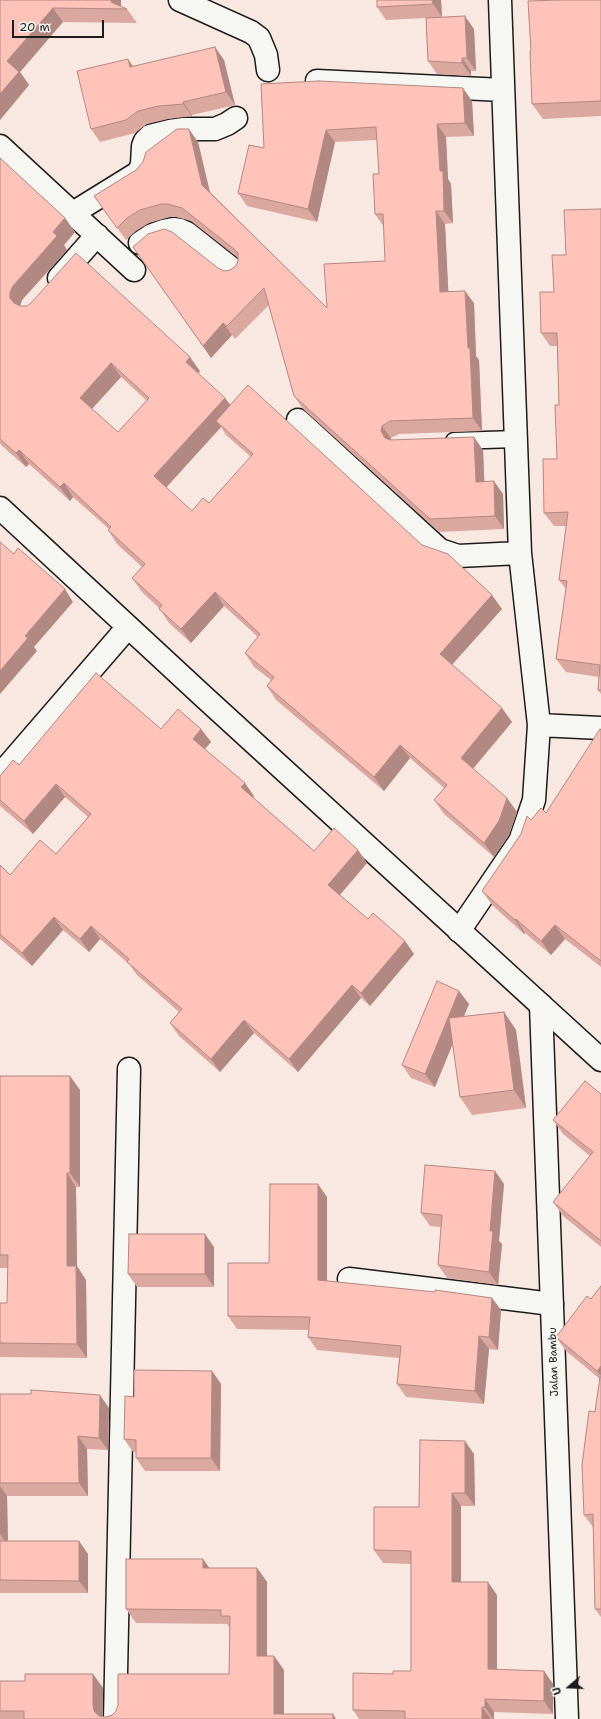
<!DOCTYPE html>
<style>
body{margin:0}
#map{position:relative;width:601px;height:1719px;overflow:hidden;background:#f9e7e1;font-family:"Shantell Sans",sans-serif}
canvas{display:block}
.north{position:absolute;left:549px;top:1667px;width:40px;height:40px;-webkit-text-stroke:3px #f6f6f2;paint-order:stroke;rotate:251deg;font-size:11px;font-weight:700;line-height:16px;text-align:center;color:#1c1c1c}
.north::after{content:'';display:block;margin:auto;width:14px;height:18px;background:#1c1c1c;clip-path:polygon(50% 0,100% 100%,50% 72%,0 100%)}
.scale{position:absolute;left:12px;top:20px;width:92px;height:18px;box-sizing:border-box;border:2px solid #1c1c1c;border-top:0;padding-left:5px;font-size:12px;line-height:14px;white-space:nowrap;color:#1c1c1c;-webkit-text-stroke:3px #f6f6f2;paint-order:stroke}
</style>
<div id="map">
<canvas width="601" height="1719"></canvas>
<div class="north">U</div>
<div class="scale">20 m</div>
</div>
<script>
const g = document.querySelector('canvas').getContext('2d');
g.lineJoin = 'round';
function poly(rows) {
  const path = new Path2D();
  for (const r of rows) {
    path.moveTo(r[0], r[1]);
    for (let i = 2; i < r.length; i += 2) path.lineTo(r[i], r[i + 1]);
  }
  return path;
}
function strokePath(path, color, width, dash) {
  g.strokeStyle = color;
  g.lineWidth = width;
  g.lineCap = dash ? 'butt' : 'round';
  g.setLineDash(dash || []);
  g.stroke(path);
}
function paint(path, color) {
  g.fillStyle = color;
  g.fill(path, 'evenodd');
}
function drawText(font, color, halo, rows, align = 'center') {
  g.font = font + ' "Shantell Sans",sans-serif';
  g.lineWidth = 3.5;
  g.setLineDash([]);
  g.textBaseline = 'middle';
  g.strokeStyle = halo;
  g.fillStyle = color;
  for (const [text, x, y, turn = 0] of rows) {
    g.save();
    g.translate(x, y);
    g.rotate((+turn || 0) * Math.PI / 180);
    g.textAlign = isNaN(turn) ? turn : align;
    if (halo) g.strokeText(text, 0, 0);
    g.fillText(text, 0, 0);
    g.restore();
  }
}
const service = poly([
 [454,441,516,439]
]);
const minor = poly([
 [180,0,251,32,259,38,266,55,268,70],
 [317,81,503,90],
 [0,146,134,270],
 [73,213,136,174,140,170,142,164,143,146,145,141,150,136,170,131,184,129,215,129,227,124,236,118],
 [140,243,152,235,163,231,173,229,180,230,187,233,235,271],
 [59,278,97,235],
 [298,420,440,550,458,556,520,553],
 [539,725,601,728],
 [0,775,128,627],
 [459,931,520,841,534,800,539,725,520,553,500,0],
 [349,1279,552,1304],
 [115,1719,129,1069]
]);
const tertiary = poly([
 [541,1005,567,1719]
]);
const secondary = poly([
 [0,508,204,697,601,1060]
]);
strokePath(service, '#1c1c1c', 19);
strokePath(minor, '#1c1c1c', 25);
strokePath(tertiary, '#1c1c1c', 25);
strokePath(secondary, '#1c1c1c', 25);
strokePath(service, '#f6f6f2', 16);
strokePath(minor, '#f6f6f2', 22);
strokePath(tertiary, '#f6f6f2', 22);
strokePath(secondary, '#f6f6f2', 22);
paint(poly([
 [0,0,121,0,121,7,127,9,137,23,63,22,20,72,29,85,0,120],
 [441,0,442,17,474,29,476,71,471,71,471,76,437,74,428,61,426,18,386,20,377,7],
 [601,0,601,116,543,119,532,104,531,51],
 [224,60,235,105,192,115,192,116,168,119,147,124,135,133,100,142,91,129,134,66],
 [261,84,472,101,474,136,446,137,448,179,451,184,453,223,445,224,448,291,474,303,476,356,479,360,482,431,399,434,391,438,390,440,483,450,484,481,503,494,504,529,439,532,303,409,294,396,269,305,235,339,232,335,211,358,133,247,218,268,224,271,230,270,236,266,238,261,238,258,191,221,176,217,170,217,149,223,136,231,126,240,94,196,136,170,198,142,210,192,327,308,385,261,384,227,375,214,379,174,377,140,335,142,317,222,247,206,238,193,264,148],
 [0,158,65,218,75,232,64,245,67,250,22,300,20,306,200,371,198,373,230,405,422,545,502,609,452,664,512,722,473,769,507,798,517,812,509,835,494,857,444,814,434,800,444,788,410,758,384,791,276,700,267,686,271,680,254,667,245,653,258,637,224,606,191,643,169,623,159,608,142,592,132,578,142,567,117,544,108,530,109,529,73,497,70,501,29,464,26,467,2,446,0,443],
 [121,377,147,401,118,432,92,409],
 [221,427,226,435,251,457,209,503,192,511,166,487],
 [601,209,601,694,598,690,599,677,566,672,556,659,566,589,559,580,567,526,554,526,544,513,557,459,559,405,557,346,550,346,541,333,566,255],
 [161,729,201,729,211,742,205,749,254,796,253,798,314,851,358,850,367,863,340,895,368,919,405,941,414,954,370,1006,361,998,298,1072,254,1033,220,1072,179,1036,170,1023,179,1012,137,975,129,964,100,939,89,952,63,930,32,966,0,939,0,865,10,875,56,854,88,817,65,797,33,834,0,806,0,776,19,765],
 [601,730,601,967,565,939,551,955,525,933,524,934,492,905,482,891,546,813],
 [459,991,469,1004,463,1017,504,1012,516,1030,526,1108,472,1115,460,1097,453,1043,435,1087,411,1078,402,1065],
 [0,1076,70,1076,80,1090,80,1187,76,1187,77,1266,86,1280,87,1358,0,1357,0,1303,7,1303,8,1268,0,1268],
 [601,1094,601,1247,563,1216,553,1202,590,1156,563,1134,553,1120],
 [495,1171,504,1184,499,1241,502,1244,498,1285,447,1278,438,1265,441,1227,430,1226,421,1213],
 [327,1197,327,1281,492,1298,501,1310,498,1350,489,1349,484,1404,406,1397,397,1384,399,1358,317,1350,308,1337,309,1330,237,1329,228,1316,269,1263],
 [214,1247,214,1287,137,1287,128,1274],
 [601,1286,601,1617,595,1609,593,1527,584,1515,595,1412,600,1379,566,1351,556,1337,591,1299],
 [212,1371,221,1384,220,1471,145,1471,136,1458,136,1452,133,1452,124,1439,134,1397],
 [0,1394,109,1408,108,1450,87,1449,88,1496,7,1496,8,1541,88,1554,88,1593,0,1593],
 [474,1454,475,1506,461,1506,461,1582,497,1595,497,1670,544,1671,553,1684,553,1714,494,1712,494,1719,359,1719,353,1710,393,1674,411,1671,411,1564,383,1563,374,1550],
 [203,1559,209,1568,257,1568,267,1582,267,1656,274,1656,284,1670,284,1714,336,1719,0,1719,0,1681,25,1681,93,1674,103,1688,103,1717,105,1717,229,1674,230,1628,227,1624,136,1623,126,1609]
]), '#dba8a0');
paint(poly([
 [111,0,121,0,121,9,111,2],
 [432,0,441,0,442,17,433,4],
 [53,8,63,22,20,72,29,85,0,120,0,94,7,61],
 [465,16,474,29,476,71,467,58],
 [215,47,224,60,235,105,226,92],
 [462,58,471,71,471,76,462,63],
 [128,59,137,72,130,67],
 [463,88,472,101,474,136,465,123],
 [183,102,192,115,192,116,183,104],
 [437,124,446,137,448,179,451,184,453,223,444,211,440,171],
 [189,129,198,142,211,197,202,185],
 [326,130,335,142,317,222,308,209],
 [436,211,445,224,449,304,440,292],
 [65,218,75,232,64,245,67,250,22,300,20,306,23,317,10,298,10,292,13,286,53,232],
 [465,291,474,303,476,356,479,360,482,431,473,418,468,348],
 [223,323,232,335,211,358,203,346],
 [190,357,200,371,196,376,186,362],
 [111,363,121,377,89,412,80,398],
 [225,398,235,411,216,421,221,427,164,490,154,476],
 [382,426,391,438,390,444,394,451,381,431],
 [474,437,483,450,485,494,476,482],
 [19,450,29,464,26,467,16,453],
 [494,481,503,494,504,529,495,516],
 [64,483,73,497,70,501,60,487],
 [65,589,73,602,34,647,37,651,0,694,0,671,25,636],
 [215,592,224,606,191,643,181,629],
 [492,595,502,609,450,667,440,654],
 [502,708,512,722,470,772,461,758],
 [201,729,211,742,202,752,193,739],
 [400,745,410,758,384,791,374,777],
 [245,783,254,796,250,800,241,787],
 [56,784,65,797,33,834,24,821],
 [507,798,517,812,509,835,494,857,484,843],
 [358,850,367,863,337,898,328,885],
 [54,917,63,930,32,966,22,953],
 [516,919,525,933,524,934,515,920],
 [555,925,565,939,551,955,541,941],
 [91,926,100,939,89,952,80,939],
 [405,941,414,954,370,1006,361,993],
 [352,985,361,998,298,1072,289,1059],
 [459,991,469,1004,435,1087,425,1074],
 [504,1012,516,1030,526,1108,514,1090],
 [244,1020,254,1033,220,1072,211,1059],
 [70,1076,80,1090,80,1187,70,1173],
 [495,1171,504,1184,499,1241,502,1244,498,1285,489,1272,490,1231],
 [67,1173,76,1187,77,1266,86,1280,87,1358,77,1344,67,1266],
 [318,1184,327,1197,327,1293,318,1280],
 [205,1234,214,1247,214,1287,205,1274],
 [492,1298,501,1310,498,1350,489,1337],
 [479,1336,489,1349,484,1404,475,1391],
 [601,1366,601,1376,597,1371],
 [212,1371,221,1384,220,1471,211,1458],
 [100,1395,109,1408,108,1450,99,1438],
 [78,1436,87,1449,88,1496,79,1483],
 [465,1441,474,1454,475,1506,465,1493],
 [0,1486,7,1496,8,1545,0,1534],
 [452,1493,461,1506,461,1595,452,1582],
 [79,1541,88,1554,88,1593,79,1581],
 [203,1559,213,1573,203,1568],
 [257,1568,267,1582,267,1670,257,1656],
 [488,1582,497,1595,497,1682,488,1669],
 [274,1656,284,1670,284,1719,274,1714],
 [544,1671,553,1684,553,1714,544,1701],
 [93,1674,103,1688,103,1719,94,1711,93,1705],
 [485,1699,494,1712,494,1719,493,1719,485,1707],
 [482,1707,491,1719,482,1719],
 [333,1714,336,1719,333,1719]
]), '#b28882');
const building = poly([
 [0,0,111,0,111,2,127,9,53,8,7,61,19,72,0,94,0,0],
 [377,0,432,0,433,4,377,7,377,0],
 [559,0,601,0,601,101,532,104,530,51,531,51,528,1,559,0],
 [465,16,467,58,462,58,462,63,428,61,426,18,465,16],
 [215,47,226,92,183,102,183,104,159,106,138,111,126,120,91,129,77,71,128,59,130,67,215,47],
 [319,81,463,88,465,123,437,124,440,171,443,171,444,211,436,211,440,292,465,291,468,348,470,348,473,418,390,421,382,426,381,431,385,438,390,440,474,437,476,482,494,481,495,516,430,519,294,396,264,288,227,326,223,323,203,346,133,247,148,234,164,229,172,232,218,268,224,271,230,270,236,266,238,261,238,253,234,249,182,208,168,204,161,204,140,210,127,218,117,228,94,196,136,170,143,162,146,152,177,129,189,129,202,185,327,308,324,264,385,261,383,214,375,214,373,174,379,174,376,127,326,130,308,209,238,193,249,145,264,148,261,84,319,81],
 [0,158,65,218,53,232,57,236,13,286,10,292,10,298,14,303,20,306,27,306,31,303,76,253,190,357,186,362,225,398,154,476,192,511,203,498,209,503,253,454,216,421,248,385,422,545,448,554,492,595,440,654,502,708,461,758,507,798,499,821,484,843,434,800,447,785,400,745,374,777,267,686,274,677,245,653,260,634,215,592,181,629,159,609,162,605,132,578,145,564,108,530,111,527,64,483,60,487,19,450,16,453,0,439,0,158],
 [111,363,149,398,118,432,80,398,111,363],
 [601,209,601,690,598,690,600,665,556,659,567,581,559,580,568,512,544,513,543,459,557,459,555,405,559,405,557,333,541,333,540,292,554,292,552,255,566,255,564,210,601,209],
 [0,542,14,554,18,548,65,589,25,636,28,638,0,671,0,542],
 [96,673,161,729,178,709,201,729,193,739,245,783,241,787,314,851,334,828,358,850,328,885,368,919,373,913,405,941,361,993,352,985,289,1059,244,1020,211,1059,170,1023,182,1009,127,962,129,959,91,926,80,939,54,917,22,953,0,934,0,865,10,875,40,840,56,854,91,814,56,784,24,821,0,800,0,776,13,760,19,765,96,673],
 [600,729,601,730,601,961,555,925,541,941,516,919,515,920,482,891,521,834,527,816,531,820,541,808,546,813,600,729],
 [437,981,459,991,425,1074,402,1065,437,981],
 [504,1012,514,1090,460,1097,449,1018,504,1012],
 [0,1076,70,1076,70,1173,67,1173,67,1266,76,1266,77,1344,0,1343,0,1303,7,1303,8,1255,0,1255,0,1076],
 [585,1081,601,1094,601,1241,553,1202,593,1152,553,1120,585,1081],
 [425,1165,495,1171,490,1231,493,1231,489,1272,438,1265,442,1215,421,1213,425,1165],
 [270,1184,318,1184,318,1280,435,1292,435,1290,492,1298,489,1337,479,1336,475,1391,397,1384,401,1346,308,1337,310,1317,228,1316,228,1263,269,1263,270,1184],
 [129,1234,205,1234,205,1274,128,1274,129,1234],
 [601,1286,601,1366,597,1371,556,1337,587,1296,591,1299,601,1286],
 [134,1370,212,1371,211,1458,136,1458,136,1440,124,1439,125,1396,134,1397,134,1370],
 [600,1377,601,1377,601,1609,595,1609,593,1514,584,1515,582,1465,589,1411,595,1412,600,1377],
 [31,1390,100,1395,99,1438,78,1436,79,1483,0,1483,0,1394,31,1394,31,1390],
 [420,1440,465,1441,465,1493,452,1493,452,1582,488,1582,488,1669,544,1671,544,1701,485,1699,485,1707,482,1707,482,1719,405,1719,405,1711,353,1710,353,1673,393,1674,393,1671,411,1671,411,1551,374,1550,374,1507,419,1507,420,1440],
 [0,1541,79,1541,79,1581,0,1580,0,1541],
 [126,1559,203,1559,203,1568,257,1568,257,1656,274,1656,274,1714,333,1714,333,1719,24,1719,24,1711,0,1711,0,1681,25,1681,25,1674,93,1674,93,1705,94,1711,99,1716,105,1717,111,1716,116,1711,118,1705,118,1674,229,1674,230,1616,221,1616,221,1610,126,1609,126,1559]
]);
paint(building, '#ffc3ba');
strokePath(building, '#b28882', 1);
drawText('11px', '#1c1c1c', '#f6f6f2', [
 ["Jalan Bambu",554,1362,-92]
]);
</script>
